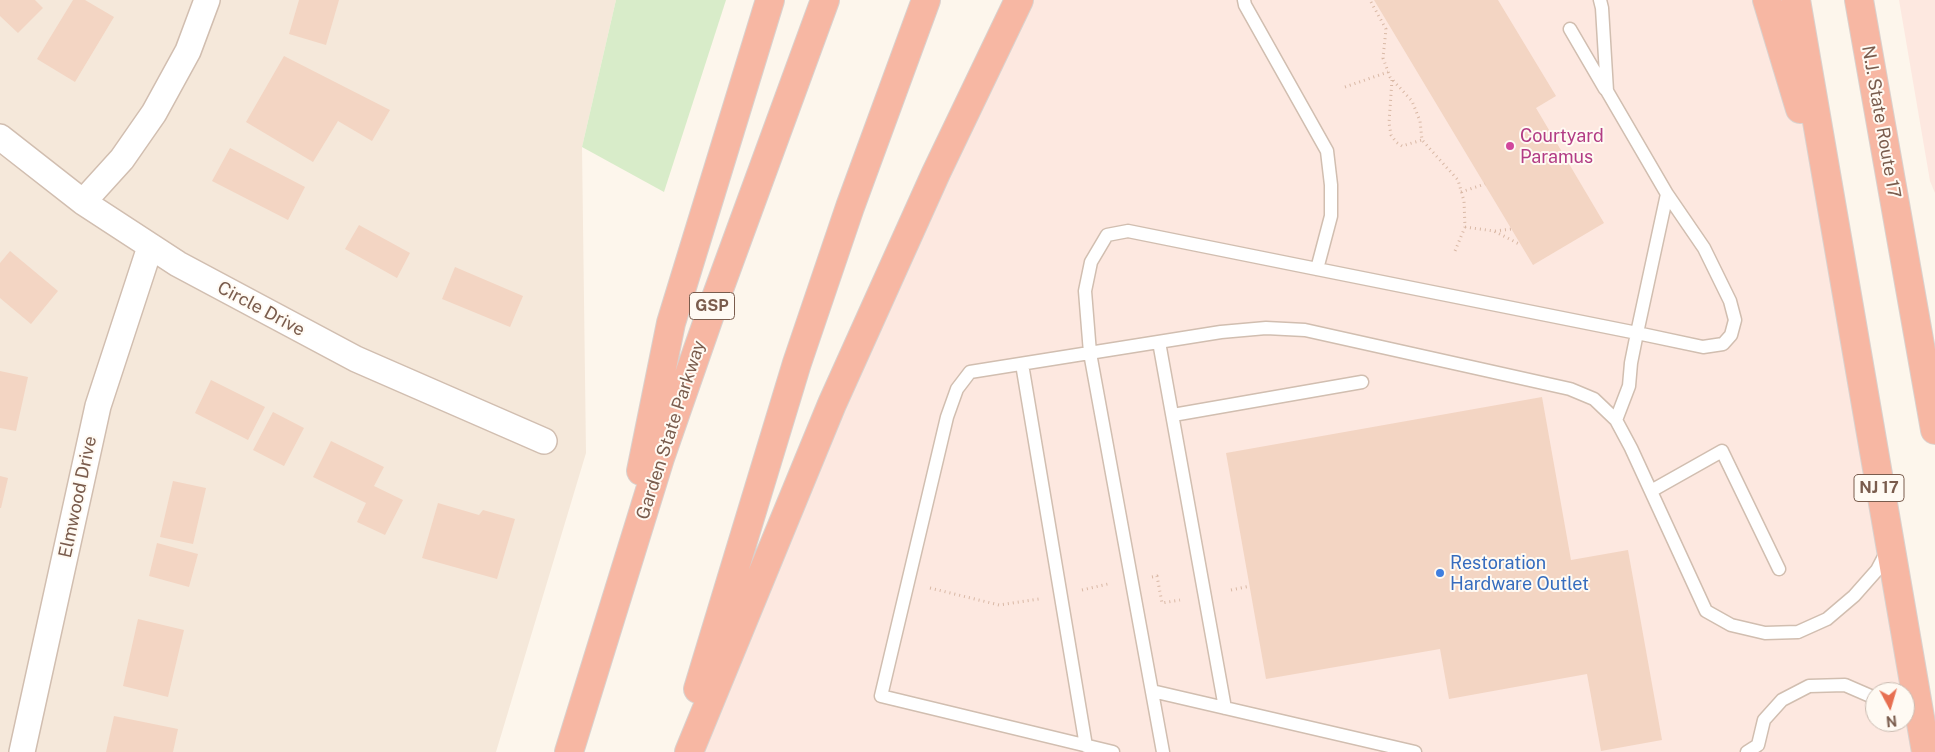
<!DOCTYPE html>
<style>
body{margin:0}
#map{position:relative;width:1935px;height:752px;overflow:hidden;background:#fdf6ec;font-family:"Public Sans",sans-serif}
canvas{display:block}
.north{position:absolute;left:1865px;top:682px;width:50px;height:50px;box-sizing:border-box;background:#fffaf3;border:1px solid #cabbb1;border-radius:50%;rotate:174deg;font-size:14px;font-weight:700;line-height:20px;text-align:center;color:#7a5c4d}
.north::after{content:'';display:block;margin:auto;width:18px;height:22px;background:#e76f51;clip-path:polygon(50% 0,100% 100%,50% 72%,0 100%)}
</style>
<div id="map">
<canvas width="1935" height="752"></canvas>
<div class="north">N</div>
</div>
<script>
const g = document.querySelector('canvas').getContext('2d');
g.lineJoin = 'round';
function paint(path, color) {
  g.fillStyle = color;
  g.fill(path, 'evenodd');
}
function poly(rows) {
  const path = new Path2D();
  for (const r of rows) {
    path.moveTo(r[0], r[1]);
    for (let i = 2; i < r.length; i += 2) path.lineTo(r[i], r[i + 1]);
  }
  return path;
}
function strokePath(path, color, width, dash) {
  g.strokeStyle = color;
  g.lineWidth = width;
  g.lineCap = dash ? 'butt' : 'round';
  g.setLineDash(dash || []);
  g.stroke(path);
}
function drawText(font, color, halo, rows, align = 'center') {
  g.font = font + ' "Public Sans",sans-serif';
  g.lineWidth = 4;
  g.setLineDash([]);
  g.textBaseline = 'middle';
  g.strokeStyle = halo;
  g.fillStyle = color;
  for (const [text, x, y, turn = 0] of rows) {
    g.save();
    g.translate(x, y);
    g.rotate((+turn || 0) * Math.PI / 180);
    g.textAlign = isNaN(turn) ? turn : align;
    if (halo) g.strokeText(text, 0, 0);
    g.fillText(text, 0, 0);
    g.restore();
  }
}
paint(poly([
 [0,0,616,0,582,147,586,453,496,752,0,752]
]), '#f5e8da');
paint(poly([
 [1019,0,1796,0,1926,752,689,752],
 [1875,692,1905,692,1905,722,1875,722],
 [1899,0,1935,0,1935,193,1930,181]
]), '#fde8e0');
paint(poly([
 [616,0,726,0,664,192,582,147]
]), '#d8ecc9');
paint(poly([
 [0,0,35,0,43,8,18,33,0,16],
 [73,0,85,0,114,17,75,82,37,59],
 [299,0,339,0,326,45,289,34],
 [1374,0,1498,0,1556,96,1536,108,1604,223,1533,265],
 [284,56,390,110,372,141,338,121,313,162,246,122],
 [230,148,305,187,288,220,212,181],
 [359,225,410,253,397,278,345,249],
 [10,251,58,291,31,324,0,298,0,263],
 [455,267,523,296,510,327,442,299],
 [0,371,28,377,16,431,0,428],
 [211,380,265,407,248,440,195,413],
 [1542,397,1571,560,1628,550,1662,740,1601,751,1587,674,1449,699,1440,649,1266,679,1226,453],
 [273,412,304,428,284,466,253,450],
 [331,441,384,467,374,486,403,500,385,535,357,522,366,503,313,477],
 [0,476,8,478,1,508,0,508],
 [173,481,206,488,193,544,160,537],
 [438,503,479,515,483,510,515,519,497,579,422,558],
 [157,543,198,554,189,587,149,576],
 [138,619,184,630,168,697,123,686],
 [114,716,178,729,173,752,106,752]
]), '#f3d5c3');
const lane = poly([
 [1244,0,1245,5,1327,151,1331,185,1331,216,1317,269],
 [1600,0,1602,8,1607,91,1667,194],
 [1570,29,1605,89],
 [1159,342,1225,708],
 [1022,364,1086,746],
 [1173,415,1362,382],
 [1651,491,1722,451,1779,569],
 [1152,691,1415,752],
 [1113,752,881,696,947,417,957,389,970,372,1221,332,1266,328,1305,330,1570,389,1594,399,1616,420,1631,448,1706,611,1731,625,1765,633,1798,632,1827,619,1854,596,1877,570,1887,551],
 [1163,752,1090,353,1085,291,1091,262,1107,235,1128,231,1317,269,1637,333,1703,347,1723,344,1731,335,1735,320,1730,301,1704,248,1667,194,1637,333,1631,363,1629,386,1616,420],
 [1747,752,1758,745,1764,720,1782,700,1809,686,1845,685,1875,698]
]);
const street = poly([
 [0,137,83,202,178,264,356,359,544,441],
 [83,202,122,159,154,113,188,51,207,0],
 [22,752,98,406,150,247]
]);
const highway = poly([
 [1767,0,1800,109],
 [1796,0,1926,752],
 [1859,0,1935,430],
 [641,471,671,323,770,0],
 [698,689,797,363,850,207,926,0],
 [569,752,660,458,714,303,825,0],
 [689,752,832,404,936,173,1019,0]
]);
strokePath(lane, '#d1beb0', 15);
strokePath(street, '#d1beb0', 28);
strokePath(highway, '#dad1cd', 30);
strokePath(poly([
 [1371,2,1386,29,1383,58,1390,77,1412,101,1420,121,1422,140,1458,180,1464,201,1465,227,1455,251],
 [1392,80,1389,123,1391,135,1396,142,1402,146,1422,140],
 [1345,87,1388,72],
 [1461,192,1485,184],
 [1465,227,1494,231,1521,245],
 [1495,231,1512,229],
 [1152,577,1157,576,1162,603,1180,600],
 [930,588,999,605,1039,599],
 [1082,590,1108,584],
 [1231,590,1250,586]
]), '#d9b8a5', 3, [1, 4]);
strokePath(lane, '#fff', 12);
strokePath(street, '#fff', 25);
strokePath(highway, '#f7b7a3', 28);
for (const [x, y, r, color] of [
 [1510,146,5,"#d1479c"],
 [1440,573,5,"#3f7fe0"]
]) {
  const dot = new Path2D();
  dot.arc(x, y, r, 0, 2 * Math.PI);
  g.fillStyle = color;
  g.fill(dot);
  strokePath(dot, '#fffaf3', 2);
}
for (const [x, y, w] of [
 [712,306,45],
 [1879,488,50]
]) {
  const box = new Path2D();
  box.roundRect(x - w / 2, y - 13.5, w, 27, 4);
  g.fillStyle = '#fffaf3';
  g.fill(box);
  strokePath(box, '#7a5c4d', 1);
}
drawText('bold 16px', '#7a5c4d', null, [
 ["GSP",712,306],
 ["NJ 17",1879,488]
]);
drawText('18px', '#7a5c4d', '#fffaf3', [
 ["N.J. State Route 17",1881,122,80],
 ["Circle Drive",261,309,28],
 ["Garden State Parkway",671,430,-72],
 ["Elmwood Drive",78,497,-78]
]);
drawText('18px', '#b23c85', '#fffaf3', [
 ["Courtyard",1520,136],
 ["Paramus",1520,157]
], 'left');
drawText('18px', '#366cbe', '#fffaf3', [
 ["Restoration",1450,563],
 ["Hardware Outlet",1450,584]
], 'left');
</script>
